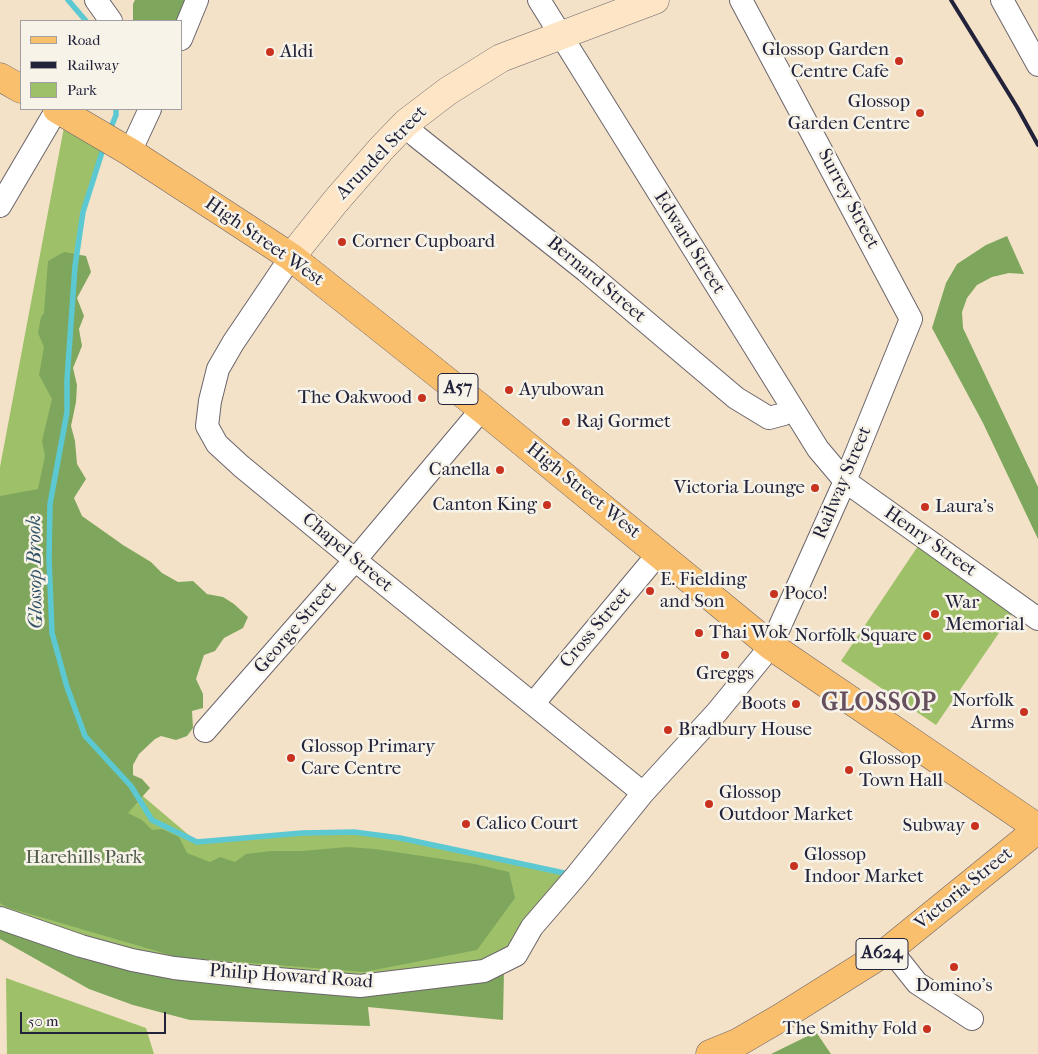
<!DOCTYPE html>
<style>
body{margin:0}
#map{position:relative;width:1038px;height:1054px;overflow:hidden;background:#f3e2c7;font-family:"IM FELL French Canon",serif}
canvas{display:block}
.legend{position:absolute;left:20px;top:20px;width:162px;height:90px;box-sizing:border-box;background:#f7f3e8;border:1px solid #a29fa3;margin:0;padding:6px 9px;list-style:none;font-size:15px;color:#22223b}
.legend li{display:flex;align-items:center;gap:10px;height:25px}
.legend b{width:25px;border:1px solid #a29fa3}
.scale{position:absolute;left:20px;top:1012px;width:146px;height:22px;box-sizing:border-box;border:2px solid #22223b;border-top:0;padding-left:6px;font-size:15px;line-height:18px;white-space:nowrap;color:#22223b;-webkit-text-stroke:4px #f7f3e8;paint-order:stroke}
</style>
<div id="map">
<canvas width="1038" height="1054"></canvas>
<ul class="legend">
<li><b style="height:6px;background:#f9bf6d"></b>Road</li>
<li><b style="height:6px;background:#22223b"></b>Railway</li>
<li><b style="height:14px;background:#9ec069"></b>Park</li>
</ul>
<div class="scale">50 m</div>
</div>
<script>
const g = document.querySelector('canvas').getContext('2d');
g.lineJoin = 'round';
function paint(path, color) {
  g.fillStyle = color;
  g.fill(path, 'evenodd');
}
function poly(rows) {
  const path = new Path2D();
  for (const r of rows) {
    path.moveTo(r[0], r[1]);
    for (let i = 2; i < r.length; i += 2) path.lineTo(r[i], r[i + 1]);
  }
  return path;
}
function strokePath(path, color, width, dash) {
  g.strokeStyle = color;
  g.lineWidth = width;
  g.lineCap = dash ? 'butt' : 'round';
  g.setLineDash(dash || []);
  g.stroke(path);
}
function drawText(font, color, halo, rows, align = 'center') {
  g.font = font + ' "IM FELL French Canon",serif';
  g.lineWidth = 5;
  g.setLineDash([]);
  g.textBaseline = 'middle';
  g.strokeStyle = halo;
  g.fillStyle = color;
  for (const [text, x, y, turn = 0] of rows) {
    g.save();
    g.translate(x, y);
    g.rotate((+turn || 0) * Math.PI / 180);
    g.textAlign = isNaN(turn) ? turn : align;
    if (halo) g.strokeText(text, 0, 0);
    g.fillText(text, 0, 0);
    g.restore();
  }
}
paint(poly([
 [64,127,103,150,83,212,75,266,57,470,131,786,197,842,302,833,354,832,400,838,499,861,546,868,576,876,516,955,360,986,174,968,0,918,0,467],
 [918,546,1014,611,936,725,841,661],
 [6,978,146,1028,154,1054,7,1054]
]), '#9ec069');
paint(poly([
 [135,0,189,0,178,21,133,21,133,4],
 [1007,236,1024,274,1009,273,992,277,977,285,967,298,962,312,963,328,1038,487,1038,539,983,423,932,328,946,283,957,264,986,245],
 [64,252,86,256,91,272,77,298,84,316,79,329,82,346,73,368,77,385,76,402,71,426,75,441,77,464,86,479,74,498,82,516,123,545,151,562,162,573,178,582,193,581,207,594,223,597,234,604,248,617,243,628,224,638,215,651,204,655,196,679,203,694,203,708,192,711,193,728,187,736,176,740,161,736,155,739,139,754,133,765,133,775,142,779,150,788,128,813,142,820,152,830,162,829,179,837,187,853,210,862,220,857,235,862,246,854,271,851,302,851,347,847,375,849,475,864,509,872,515,898,477,950,364,972,177,957,6,907,0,903,0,496,38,489,45,456,42,441,52,399,39,375,44,347,38,333,41,317,44,313,48,261],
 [0,927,364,995,504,970,503,1020,368,1007,370,1026,190,1020,133,1005,89,989,0,939],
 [816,1032,831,1054,771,1054]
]), '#7ea65d');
strokePath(poly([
 [68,0,86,21],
 [110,130,116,115,116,109],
 [104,146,83,212,75,266,67,380,67,412,50,504,49,559,52,633,67,687,85,736,131,786,152,820,197,842,302,833,354,832,400,838,569,874]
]), '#5cc9d2', 5.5);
const street = poly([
 [96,0,111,21],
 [539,0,818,449,845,481,1038,619],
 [1002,0,1038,65],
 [181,39,197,0],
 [406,123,416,136,586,271,736,398,769,418,784,414,792,409],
 [130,152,150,109],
 [0,206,57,109],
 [291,257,233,343,218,369,210,401,207,426,217,444,241,466,355,560,643,793],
 [533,704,659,553],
 [205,731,355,560,482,409],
 [0,918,81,946,132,960,174,968,266,978,360,986,484,971,516,955,532,927,576,876,643,793,717,712,771,646,845,481,911,319,741,0],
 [890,949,917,983,972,1019]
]);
const secondary = poly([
 [291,257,335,202,381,149,406,123,448,91,501,58,655,0]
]);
const primary = poly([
 [0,77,21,89],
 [57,109,130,152,291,257,482,409,771,646,1038,828],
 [710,1054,737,1043,780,1018,890,949,1038,829]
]);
strokePath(street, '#6b656c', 24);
strokePath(secondary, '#6b656c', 29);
strokePath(primary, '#6b656c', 29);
strokePath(street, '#fff', 22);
strokePath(secondary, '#fde5c5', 28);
strokePath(primary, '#f9bf6d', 28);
strokePath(poly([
 [951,0,1017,107,1038,145]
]), '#22223b', 4);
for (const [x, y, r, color] of [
 [270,52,5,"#c8321e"],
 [899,61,5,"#c8321e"],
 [920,113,5,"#c8321e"],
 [342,242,5,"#c8321e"],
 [509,390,5,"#c8321e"],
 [422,398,5,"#c8321e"],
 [566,422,5,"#c8321e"],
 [500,470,5,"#c8321e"],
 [815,488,5,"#c8321e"],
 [547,505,5,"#c8321e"],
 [925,507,5,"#c8321e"],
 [650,591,5,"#c8321e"],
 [774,594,5,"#c8321e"],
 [935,614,5,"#c8321e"],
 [699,633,5,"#c8321e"],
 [927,636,5,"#c8321e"],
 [725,655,5,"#c8321e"],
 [796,704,5,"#c8321e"],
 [1024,712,5,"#c8321e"],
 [668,730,5,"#c8321e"],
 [291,758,5,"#c8321e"],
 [849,770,5,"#c8321e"],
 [709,804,5,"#c8321e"],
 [466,824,5,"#c8321e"],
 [975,826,5,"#c8321e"],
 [794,866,5,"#c8321e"],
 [954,967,5,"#c8321e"],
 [927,1029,5,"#c8321e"]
]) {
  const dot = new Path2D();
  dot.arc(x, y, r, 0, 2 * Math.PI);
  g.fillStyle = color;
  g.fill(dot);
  strokePath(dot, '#f7f3e8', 2);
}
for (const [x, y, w] of [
 [458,389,40],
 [882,954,52]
]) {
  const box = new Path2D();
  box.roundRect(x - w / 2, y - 15.5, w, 31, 4);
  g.fillStyle = '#f7f3e8';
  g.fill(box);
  strokePath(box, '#22223b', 1);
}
drawText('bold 18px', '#22223b', null, [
 ["A57",458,389],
 ["A624",882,954]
]);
drawText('19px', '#22223b', '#f7f3e8', [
 ["Glossop Garden",889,50,"right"],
 ["Centre Cafe",889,72,"right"],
 ["Aldi",280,52],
 ["Glossop",910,102,"right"],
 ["Garden Centre",910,124,"right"],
 ["Corner Cupboard",352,242],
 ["Ayubowan",519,390],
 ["The Oakwood",412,398,"right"],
 ["Raj Gormet",576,422],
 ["Canella",490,470,"right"],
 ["Victoria Lounge",805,488,"right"],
 ["Canton King",537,505,"right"],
 ["Laura's",935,507],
 ["E. Fielding",660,580],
 ["and Son",660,602],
 ["Poco!",784,594],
 ["War",945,603],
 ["Memorial",945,625],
 ["Thai Wok",709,633],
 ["Norfolk Square",917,636,"right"],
 ["Greggs",725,674,"center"],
 ["Norfolk",1014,701,"right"],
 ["Arms",1014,723,"right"],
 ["Boots",786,704,"right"],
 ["Bradbury House",678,730],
 ["Glossop Primary",301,747],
 ["Care Centre",301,769],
 ["Glossop",859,759],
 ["Town Hall",859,781],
 ["Glossop",719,793],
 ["Outdoor Market",719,815],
 ["Calico Court",476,824],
 ["Subway",965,826,"right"],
 ["Glossop",804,855],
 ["Indoor Market",804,877],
 ["Domino's",954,986,"center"],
 ["The Smithy Fold",917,1029,"right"]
], 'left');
drawText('19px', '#22223b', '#f7f3e8', [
 ["Arundel Street",382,153,-46],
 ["Surrey Street",848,199,62],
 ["High Street West",264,242,35],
 ["Edward Street",689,243,58],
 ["Bernard Street",596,280,40],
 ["Railway Street",843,483,-67],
 ["High Street West",583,491,39],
 ["Henry Street",930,542,35],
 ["Chapel Street",347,553,40],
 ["George Street",296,628,-49],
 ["Cross Street",596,628,-50],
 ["Victoria Street",964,889,-39],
 ["Philip Howard Road",291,977,4]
]);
drawText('19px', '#4d594b', '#f7f3e8', [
 ["Harehills Park",84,858]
]);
drawText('italic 20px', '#335468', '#f7f3e8', [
 ["Glossop Brook",36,572,-91]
]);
g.letterSpacing = '1px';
drawText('bold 24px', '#67505e', '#f7f3e8', [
 ["GLOSSOP",879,704]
]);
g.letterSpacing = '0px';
</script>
